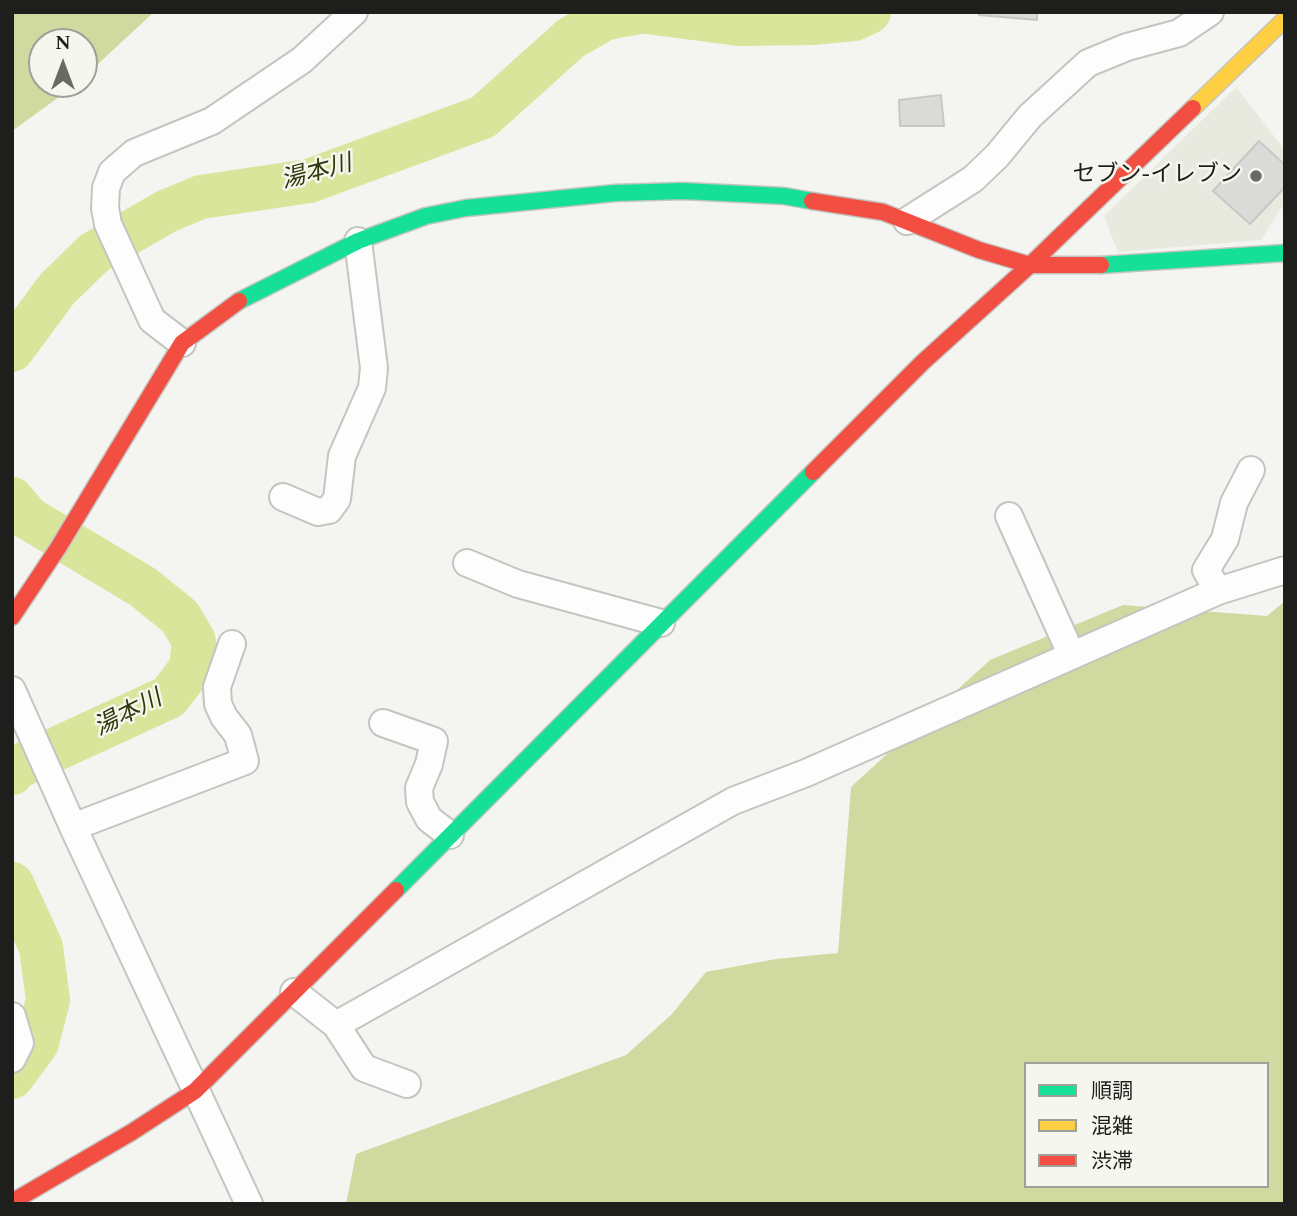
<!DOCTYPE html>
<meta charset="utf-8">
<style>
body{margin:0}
#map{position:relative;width:1297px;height:1216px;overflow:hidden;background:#f4f4f0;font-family:Spectral,"Noto Sans JP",serif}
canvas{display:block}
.frame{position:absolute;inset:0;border:14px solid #1e1f1c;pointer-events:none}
.legend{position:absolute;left:1024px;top:1062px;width:245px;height:126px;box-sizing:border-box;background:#f5f6ee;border:2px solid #9fa09a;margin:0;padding:9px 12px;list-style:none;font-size:21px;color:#1e1f1c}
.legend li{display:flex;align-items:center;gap:14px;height:35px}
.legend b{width:35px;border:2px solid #9fa09a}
.north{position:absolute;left:28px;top:28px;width:70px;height:70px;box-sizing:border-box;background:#f5f6ee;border:2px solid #9fa09a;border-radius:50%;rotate:0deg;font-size:19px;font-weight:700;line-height:28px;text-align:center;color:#1e1f1c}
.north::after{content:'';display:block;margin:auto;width:24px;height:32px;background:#696a66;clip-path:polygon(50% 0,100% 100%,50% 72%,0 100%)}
</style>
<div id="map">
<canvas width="1297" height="1216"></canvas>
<div class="frame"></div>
<ul class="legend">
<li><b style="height:9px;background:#16e098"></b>順調</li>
<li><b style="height:9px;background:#ffcf43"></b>混雑</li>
<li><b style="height:9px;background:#f24e42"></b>渋滞</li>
</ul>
<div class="north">N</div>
</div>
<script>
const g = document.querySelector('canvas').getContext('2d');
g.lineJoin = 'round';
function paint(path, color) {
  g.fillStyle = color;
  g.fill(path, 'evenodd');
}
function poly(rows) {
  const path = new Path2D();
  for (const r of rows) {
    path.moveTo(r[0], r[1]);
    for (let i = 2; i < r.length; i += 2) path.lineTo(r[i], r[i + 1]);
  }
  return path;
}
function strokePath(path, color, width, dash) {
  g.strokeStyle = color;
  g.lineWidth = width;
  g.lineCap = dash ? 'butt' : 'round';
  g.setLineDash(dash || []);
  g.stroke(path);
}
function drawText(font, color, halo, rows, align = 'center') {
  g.font = font + ' Spectral,"Noto Sans JP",serif';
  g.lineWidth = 5;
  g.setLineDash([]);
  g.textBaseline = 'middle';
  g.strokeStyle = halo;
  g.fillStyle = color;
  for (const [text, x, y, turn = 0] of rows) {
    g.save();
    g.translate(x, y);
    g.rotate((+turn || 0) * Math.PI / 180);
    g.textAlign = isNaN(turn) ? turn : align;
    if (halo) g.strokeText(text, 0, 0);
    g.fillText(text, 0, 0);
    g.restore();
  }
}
paint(poly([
 [1236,87,1285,150,1285,202,1261,240,1118,252,1104,216]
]), '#e8eadf');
paint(poly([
 [12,12,154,12,84,77,84,42,42,42,42,84,77,84,12,131],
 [1285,601,1285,1204,346,1204,356,1154,626,1055,671,1015,706,972,776,959,838,953,851,787,990,660,1123,605,1267,616],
 [1026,1064,1267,1064,1267,1186,1026,1186]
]), '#d0d99f');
strokePath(poly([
 [647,12,739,24,812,23,854,19,869,12],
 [12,350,57,289,94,253,167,211,201,197,309,181,483,117,571,38,606,18,639,12],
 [12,499,28,518,143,587,180,617,194,641,191,668,169,697,15,768,12,773],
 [12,884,41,947,48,1000,37,1043,12,1077]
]), '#d8e59b', 44);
const building = poly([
 [979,12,1037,12,1037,20,979,15,979,12],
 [941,95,944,126,900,126,899,100,941,95],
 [1259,141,1285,165,1285,187,1250,224,1213,191,1259,141]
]);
paint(building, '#dadad8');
strokePath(building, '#c7c7c4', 2);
const street = poly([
 [907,221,973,179,997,156,1030,116,1088,63,1127,47,1179,33,1210,12],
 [182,343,152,320,108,224,105,208,106,188,112,172,134,153,212,121,302,60,354,12],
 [283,497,318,512,329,510,337,499,342,456,372,388,374,368,358,241],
 [1009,516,1072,656],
 [467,563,518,584,661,623],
 [1218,591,1206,570,1225,539,1234,503,1251,470],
 [12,690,73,827,249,1204],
 [383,723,434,741,429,764,419,788,420,802,429,819,450,835],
 [73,827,245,761,238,735,224,717,218,704,217,687,232,644],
 [294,992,336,1025,364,1068,407,1084],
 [12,1016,20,1043,12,1059],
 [336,1025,733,801,806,773,1218,591,1285,570]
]);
const fast = poly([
 [1101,265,1285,253],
 [239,301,358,241,426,216,466,208,615,193,683,191,784,196,812,201],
 [396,890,813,472]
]);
const slow = poly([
 [1193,108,1285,19]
]);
const jam = poly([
 [812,201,883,212,979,250,1030,265,1193,108],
 [813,472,923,362,1030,265,1101,265],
 [12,617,58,548,182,343,239,301],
 [12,1202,132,1132,195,1091,396,890]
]);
strokePath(street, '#c4c4c1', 30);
strokePath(fast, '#c4c4c1', 19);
strokePath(slow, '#c4c4c1', 19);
strokePath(jam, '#c4c4c1', 19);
strokePath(street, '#fdfdfd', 26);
strokePath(fast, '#16e098', 16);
strokePath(slow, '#ffcf43', 16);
strokePath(jam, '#f24e42', 16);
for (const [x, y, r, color] of [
 [1256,176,7,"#696a66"]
]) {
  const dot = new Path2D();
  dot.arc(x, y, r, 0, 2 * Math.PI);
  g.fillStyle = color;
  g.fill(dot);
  strokePath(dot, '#f5f6ee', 2.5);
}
drawText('23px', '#1e1f1c', '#f5f6ee', [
 ["セブン-イレブン",1242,176]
], 'right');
drawText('italic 24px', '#32380c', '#f5f6ee', [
 ["湯本川",317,174,-15],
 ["湯本川",129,715,-27]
]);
</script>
